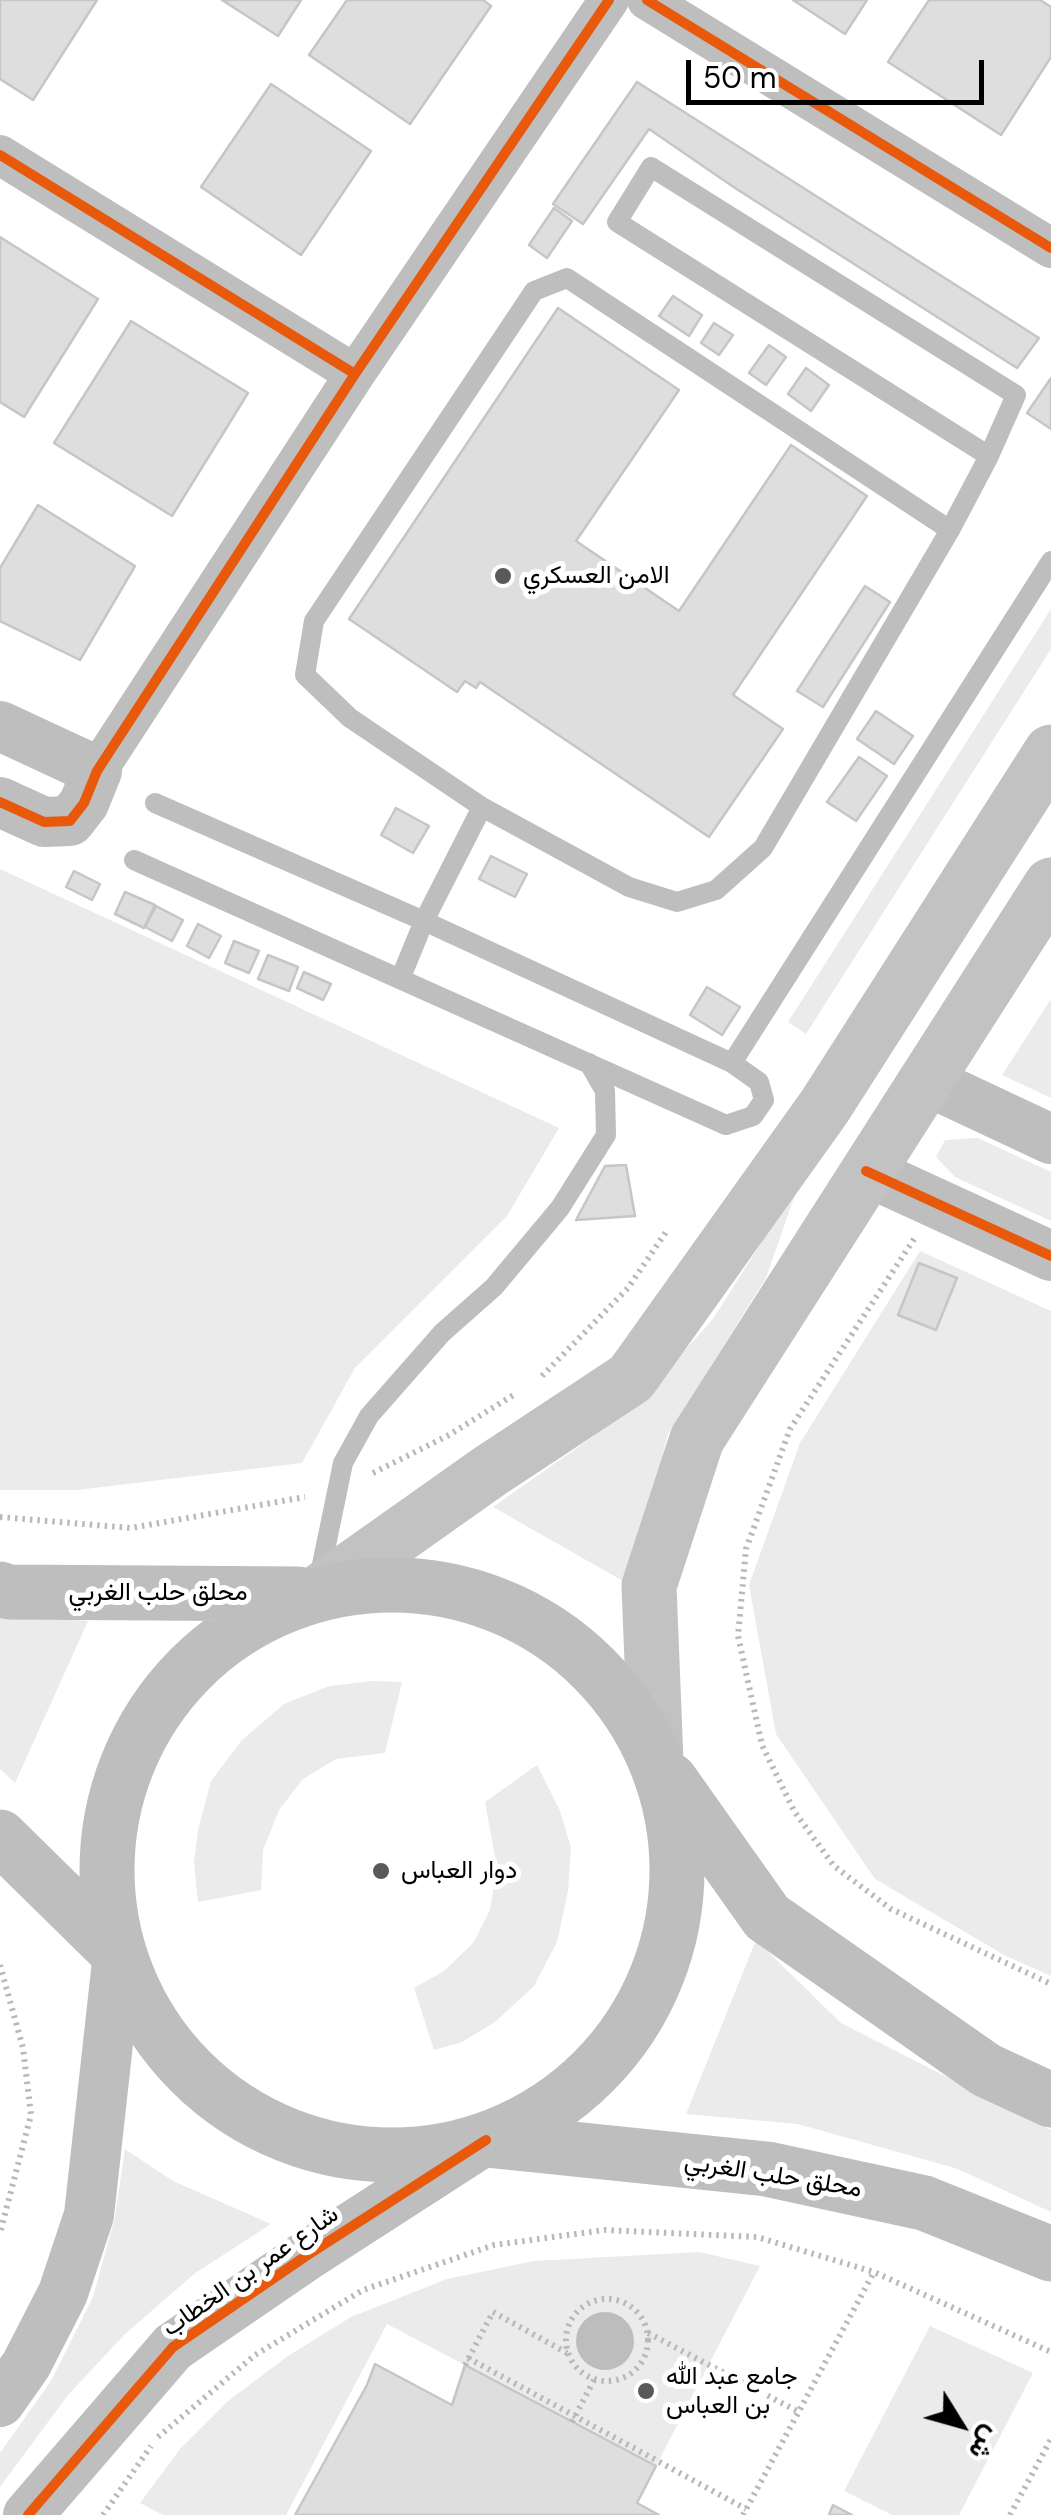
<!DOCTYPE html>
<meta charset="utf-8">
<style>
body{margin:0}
#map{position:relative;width:1051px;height:2515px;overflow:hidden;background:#fff;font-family:"DM Sans",Vazirmatn,sans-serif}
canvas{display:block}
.north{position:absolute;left:911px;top:2375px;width:100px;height:100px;-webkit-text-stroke:8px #fff;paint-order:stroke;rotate:127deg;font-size:28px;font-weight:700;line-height:40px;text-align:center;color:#000}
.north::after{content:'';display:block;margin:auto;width:35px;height:45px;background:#000;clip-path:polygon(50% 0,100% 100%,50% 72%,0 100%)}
.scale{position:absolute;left:686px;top:60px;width:298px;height:45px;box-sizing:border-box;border:5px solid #000;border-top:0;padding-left:12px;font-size:30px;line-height:35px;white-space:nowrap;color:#000;-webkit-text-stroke:8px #fff;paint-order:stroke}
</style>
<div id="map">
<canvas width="1051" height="2515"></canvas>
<div class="north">ش</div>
<div class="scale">50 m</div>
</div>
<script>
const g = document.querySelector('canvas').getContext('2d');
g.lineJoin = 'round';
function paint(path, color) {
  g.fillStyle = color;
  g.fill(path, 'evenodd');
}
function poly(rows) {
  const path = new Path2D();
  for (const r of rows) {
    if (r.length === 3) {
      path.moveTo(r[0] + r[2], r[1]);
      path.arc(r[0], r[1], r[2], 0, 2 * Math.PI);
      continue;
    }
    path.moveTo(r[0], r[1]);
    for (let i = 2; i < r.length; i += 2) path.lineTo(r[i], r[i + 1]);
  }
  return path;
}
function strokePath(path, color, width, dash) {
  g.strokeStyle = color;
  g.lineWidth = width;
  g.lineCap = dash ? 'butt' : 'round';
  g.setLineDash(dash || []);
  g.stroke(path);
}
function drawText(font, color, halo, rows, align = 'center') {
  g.font = font + ' "DM Sans",Vazirmatn,sans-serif';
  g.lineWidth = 10;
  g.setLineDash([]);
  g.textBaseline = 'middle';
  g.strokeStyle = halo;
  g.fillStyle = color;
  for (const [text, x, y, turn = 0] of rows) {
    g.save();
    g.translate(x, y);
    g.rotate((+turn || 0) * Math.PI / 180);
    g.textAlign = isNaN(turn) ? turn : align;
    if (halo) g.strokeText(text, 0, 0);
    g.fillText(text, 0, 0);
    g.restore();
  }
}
paint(poly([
 [1051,609,1051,649,806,1034,788,1022],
 [0,869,559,1128,507,1216,355,1368,302,1463,77,1490,0,1490],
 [1051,999,1051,1098,1002,1075],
 [978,1138,1051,1172,1051,1221,955,1177,936,1157,945,1140],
 [799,1183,766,1278,668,1434,630,1585,493,1507,632,1409,713,1319],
 [920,1251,1051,1311,1051,1976,1004,1955,875,1879,776,1734,749,1585,800,1443],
 [0,1613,88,1621,15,1783,0,1769],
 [372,1681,402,1682,385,1753,336,1759,303,1779,279,1810,263,1850,261,1890,198,1902,194,1863,198,1830,211,1781,241,1741,284,1704,329,1686],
 [537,1765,560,1811,571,1848,568,1891,557,1942,534,1986,495,2022,462,2042,434,2050,414,1988,444,1971,474,1942,490,1910,497,1868,485,1802],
 [756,1940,841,2023,1051,2130,1051,2212,958,2169,798,2124,686,2114],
 [125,2149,173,2181,271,2224,194,2274,124,2335,68,2395,0,2487,0,2453,51,2381,93,2297,115,2217],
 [699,2252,760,2266,656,2466,387,2324,286,2515,163,2515,140,2503,180,2449,228,2401,288,2356,351,2317,447,2279,534,2261],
 [930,2326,1033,2373,959,2515,892,2515,844,2491]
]), '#ebebeb');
paint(poly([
 [605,2341,29]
]), '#bdbdbd');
const building = poly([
 [0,0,97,0,33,100,0,79,0,0],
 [222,0,301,0,278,36,222,0],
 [347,0,483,0,491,6,410,124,309,55,347,0],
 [793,0,867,0,845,34,793,0],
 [929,0,1040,0,1051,7,1051,57,1001,135,888,62,929,0],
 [637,82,1039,338,1017,368,735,188,649,129,583,224,553,204,637,82],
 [271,84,371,151,301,255,201,187,271,84],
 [554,208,572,221,547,258,529,245,554,208],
 [0,237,98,299,24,417,0,402,0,237],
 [673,296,702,315,689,336,659,316,673,296],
 [558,308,679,390,576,541,679,611,791,445,867,496,733,695,783,729,709,837,480,682,476,688,465,681,457,692,349,619,558,308],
 [131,321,248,393,172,516,54,443,131,321],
 [714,323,733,335,719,355,701,343,714,323],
 [769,345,786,357,766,385,749,373,769,345],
 [806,368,829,385,811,411,788,394,806,368],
 [1051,378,1051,429,1027,413,1051,378],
 [38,505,135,566,80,660,0,621,0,568,38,505],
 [865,586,890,602,823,707,797,691,865,586],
 [876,711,913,736,894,764,857,739,876,711],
 [859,757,887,776,856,821,827,802,859,757],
 [396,808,429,826,413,853,381,835,396,808],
 [491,856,527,874,515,897,479,879,491,856],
 [74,871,100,884,92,900,66,887,74,871],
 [125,892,155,905,144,928,115,914,125,892],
 [156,906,183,920,172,941,145,927,156,906],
 [198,924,221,936,209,958,187,946,198,924],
 [234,941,259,951,249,973,225,963,234,941],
 [268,955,298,967,289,991,258,979,268,955],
 [304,972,331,984,323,1000,297,988,304,972],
 [707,987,740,1007,722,1035,690,1015,707,987],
 [626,1165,635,1216,576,1220,605,1166,626,1165],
 [919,1263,957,1278,936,1330,898,1315,919,1263],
 [375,2364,452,2405,465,2365,656,2466,637,2503,659,2515,295,2515,367,2385,375,2364],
 [833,2505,852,2515,829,2515,833,2505]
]);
paint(building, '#dedede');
strokePath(building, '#c6c6c6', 2.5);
strokePath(poly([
 [914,1239,790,1429,746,1549,738,1636,762,1745,794,1811,834,1866,891,1909,1051,1984],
 [542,1376,628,1288,668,1229],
 [373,1473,449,1435,515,1394],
 [0,1517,131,1528,305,1497],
 [0,1965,23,2048,31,2115,0,2233],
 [607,2340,41],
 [648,2333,799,2412],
 [468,2358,746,2509],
 [465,2365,493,2312,567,2353],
 [572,2422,594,2380],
 [158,2437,255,2355,363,2290,494,2245,605,2230,757,2237,874,2272,1051,2352],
 [103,2515,151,2446],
 [743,2515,874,2272],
 [1010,2515,1051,2439]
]), '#b9b9b9', 6, [2.5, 5]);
strokePath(poly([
 [482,807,350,718,305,675,314,621,534,291,567,278,950,530],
 [134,860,726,1125,753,1116,764,1100,759,1082,732,1063,424,921,155,803],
 [401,977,424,921,482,807,629,887,677,902,716,890,763,848,950,530,989,456,1016,395,651,167,617,222,989,456],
 [732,1063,1051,561],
 [319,1579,343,1463,369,1416,442,1333,494,1287,560,1208,606,1135,605,1091,589,1063]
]), '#bebebe', 20);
strokePath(poly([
 [647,0,1051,248],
 [0,155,355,374],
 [97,771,355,374,609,0]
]), '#bebebe', 40);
strokePath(poly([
 [0,726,97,771,84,803,70,821,44,822,0,802],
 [925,1080,1051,1139],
 [866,1171,1051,1256],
 [0,2402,26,2365,63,2293,89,2215,118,1953],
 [28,2515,173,2347,306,2256,486,2140]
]), '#bebebe', 50);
strokePath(poly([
 [316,1594,490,1471,631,1378,825,1106,1051,752],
 [656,1761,649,1586,697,1439,1051,885]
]), '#c2c2c2', 55);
strokePath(poly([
 [392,1870,285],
 [0,1589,9,1592,298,1594],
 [670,1780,767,1917,986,2070,1051,2100],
 [0,1837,118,1953],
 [486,2140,767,2169,924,2203,1051,2254]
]), '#bebebe', 55);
strokePath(poly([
 [647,0,1051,248],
 [0,155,355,374],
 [0,802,44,822,70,821,84,803,97,771,355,374,609,0],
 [866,1171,1051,1256],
 [28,2515,173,2347,306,2256,486,2140]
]), '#e8590c', 10);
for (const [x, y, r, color] of [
 [503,576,10,"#595959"],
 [381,1871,10,"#595959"],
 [646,2391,10,"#595959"]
]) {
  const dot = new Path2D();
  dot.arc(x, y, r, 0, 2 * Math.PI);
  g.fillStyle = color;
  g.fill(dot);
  strokePath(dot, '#fff', 4);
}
drawText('25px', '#000', '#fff', [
 ["الامن العسكري",523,576],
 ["دوار العباس",401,1871],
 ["جامع عبد الله",666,2377],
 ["بن العباس",666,2406]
], 'left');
drawText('25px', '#000', '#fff', [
 ["محلق حلب الغربي",158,1593],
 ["محلق حلب الغربي",773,2176,9],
 ["شارع عمر بن الخطاب",251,2272,-35]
]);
</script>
